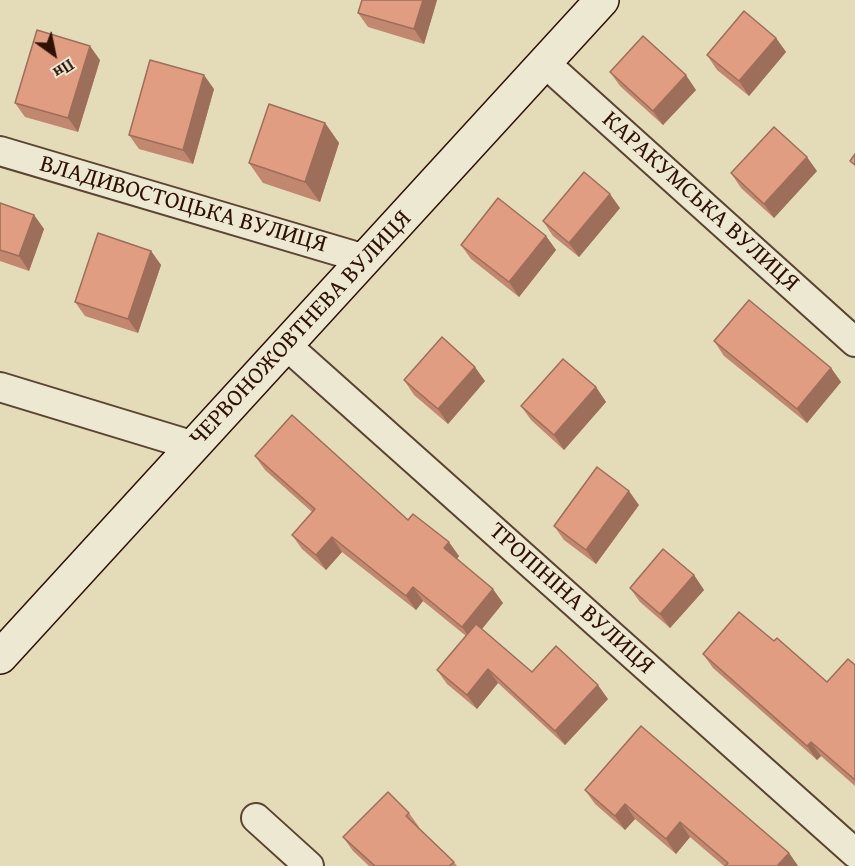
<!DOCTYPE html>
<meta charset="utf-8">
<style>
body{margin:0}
#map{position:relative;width:855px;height:866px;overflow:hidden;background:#e4dbb9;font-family:"Gentium Book Plus",serif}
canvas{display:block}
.north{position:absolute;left:24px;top:24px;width:60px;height:60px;-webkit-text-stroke:4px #ede8d2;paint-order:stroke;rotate:147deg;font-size:16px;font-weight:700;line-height:24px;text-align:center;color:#2f1106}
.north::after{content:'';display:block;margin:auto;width:21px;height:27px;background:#2f1106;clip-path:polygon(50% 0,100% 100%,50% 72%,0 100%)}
</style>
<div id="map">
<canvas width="855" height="866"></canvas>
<div class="north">Пн</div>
</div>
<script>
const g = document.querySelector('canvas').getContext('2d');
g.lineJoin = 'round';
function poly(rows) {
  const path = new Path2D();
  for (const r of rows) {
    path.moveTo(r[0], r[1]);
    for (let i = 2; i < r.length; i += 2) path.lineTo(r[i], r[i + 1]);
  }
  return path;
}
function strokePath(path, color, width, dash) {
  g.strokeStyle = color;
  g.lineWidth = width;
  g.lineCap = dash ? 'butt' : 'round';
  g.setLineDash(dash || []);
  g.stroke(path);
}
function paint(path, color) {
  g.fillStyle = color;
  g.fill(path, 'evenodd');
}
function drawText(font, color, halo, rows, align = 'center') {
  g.font = font + ' "Gentium Book Plus",serif';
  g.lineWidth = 5;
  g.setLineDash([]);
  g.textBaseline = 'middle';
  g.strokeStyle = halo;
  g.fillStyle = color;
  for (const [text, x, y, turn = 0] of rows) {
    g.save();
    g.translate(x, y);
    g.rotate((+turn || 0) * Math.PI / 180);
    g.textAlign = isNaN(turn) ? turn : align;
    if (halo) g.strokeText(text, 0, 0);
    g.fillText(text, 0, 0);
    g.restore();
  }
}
const street = poly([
 [545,63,855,342],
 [0,151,365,259],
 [286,345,855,853],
 [0,387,194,446],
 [256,818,309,866]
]);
const secondary = poly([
 [0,657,602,0]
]);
strokePath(street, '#5c4433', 32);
strokePath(secondary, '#2f1106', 36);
strokePath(street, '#ede8d2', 28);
strokePath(secondary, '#ede8d2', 33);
paint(poly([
 [437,0,424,44,368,27,358,13],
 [776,38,786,52,749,96,717,70,707,55],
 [100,60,78,132,25,117,15,103],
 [610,72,696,90,663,125,620,86],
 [214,89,193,164,139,149,129,135],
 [325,123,339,143,320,202,263,183,249,163],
 [817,171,774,218,741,188,731,173],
 [0,203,34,215,44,229,29,271,0,261],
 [620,208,579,257,553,236,543,221],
 [546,236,556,250,519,297,471,259,461,245],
 [151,251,161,265,138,333,85,316,75,302],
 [714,341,831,368,841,382,807,423,724,356],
 [404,380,485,381,448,424,414,395],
 [596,387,606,402,564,450,531,420,521,406],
 [255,456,408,520,459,556,457,559,503,603,482,629,532,672,608,699,565,745,498,683,477,709,447,684,437,670,466,636,423,601,416,610,342,552,326,570,302,549,292,535,312,512,265,470],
 [639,505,596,564,564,540,554,526],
 [694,575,704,590,670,628,640,602,630,588],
 [774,641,827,682,855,665,855,786,821,756,817,760,713,668,703,654],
 [585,790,789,853,798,866,724,866,690,837,676,854,635,819,625,830,595,804],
 [409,813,419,827,418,828,454,862,457,866,369,866,353,851,343,837]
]), '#c1876f');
paint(poly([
 [423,0,437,0,424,44,414,29],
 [776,38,786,52,749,96,739,81],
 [90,46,100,60,78,132,68,118],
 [204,75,214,89,193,164,183,150],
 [686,75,696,90,663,125,653,111],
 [325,123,339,143,320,202,305,182],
 [807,157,817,171,774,218,764,204],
 [610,194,620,208,579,257,569,243],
 [34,215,44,229,29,271,19,256],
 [546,236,556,250,519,297,509,282],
 [151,251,161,265,138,333,128,319],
 [475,367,485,381,448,424,438,409],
 [831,368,841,382,807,423,797,409],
 [596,387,606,402,564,450,554,435],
 [629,491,639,505,596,564,586,550],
 [332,537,342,552,326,570,316,555],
 [449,542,459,556,454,562,444,548],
 [694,575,704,590,670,628,660,614],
 [413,587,423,601,416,610,406,596],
 [493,589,503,603,472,641,462,627],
 [488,669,498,683,477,709,467,695],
 [598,685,608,699,565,745,555,731],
 [811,742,821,756,817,760,807,746],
 [625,804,635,819,625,830,615,816],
 [680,822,690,837,676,854,666,839],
 [789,853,798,866,777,866]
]), '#9d6e5a');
const building = poly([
 [362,0,423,0,414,29,358,13,362,0],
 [744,11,776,38,739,81,707,55,744,11],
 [37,30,90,46,68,118,15,103,37,30],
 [643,36,686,75,653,111,610,72,643,36],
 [150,60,204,75,183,150,129,135,150,60],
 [269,104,325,123,305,182,249,163,269,104],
 [774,127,807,157,764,204,731,173,774,127],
 [855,154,855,165,850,161,855,154],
 [584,172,610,194,569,243,543,221,584,172],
 [498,198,546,236,509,282,461,245,498,198],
 [0,203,34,215,19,256,0,250,0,203],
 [98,233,151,251,128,319,75,302,98,233],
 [749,300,831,368,797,409,714,341,749,300],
 [442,337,475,367,438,409,404,380,442,337],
 [563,359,596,387,554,435,521,406,563,359],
 [292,415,408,520,413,514,449,542,444,548,493,589,462,627,413,587,406,596,332,537,316,555,292,535,315,509,255,456,292,415],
 [597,467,629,491,586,550,554,526,597,467],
 [663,549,694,575,660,614,630,588,663,549],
 [739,612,774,641,777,638,827,682,848,659,855,665,855,780,811,742,807,746,703,654,739,612],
 [476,624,532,672,556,646,598,685,555,731,488,669,467,695,437,670,476,624],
 [641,726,789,853,777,866,725,866,728,863,680,822,666,839,625,804,615,816,585,790,641,726],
 [388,792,409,813,406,816,454,862,449,866,375,866,343,837,388,792]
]);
paint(building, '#e09d81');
strokePath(building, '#9d6e5a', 1.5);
drawText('24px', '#2f1106', '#ede8d2', [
 ["КАРАКУМСЬКА ВУЛИЦЯ",700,202,42],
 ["ВЛАДИВОСТОЦЬКА ВУЛИЦЯ",183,205,16],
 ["ЧЕРВОНОЖОВТНЕВА ВУЛИЦЯ",301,329,-47],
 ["ТРОПІНІНА ВУЛИЦЯ",571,599,42]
]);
</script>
